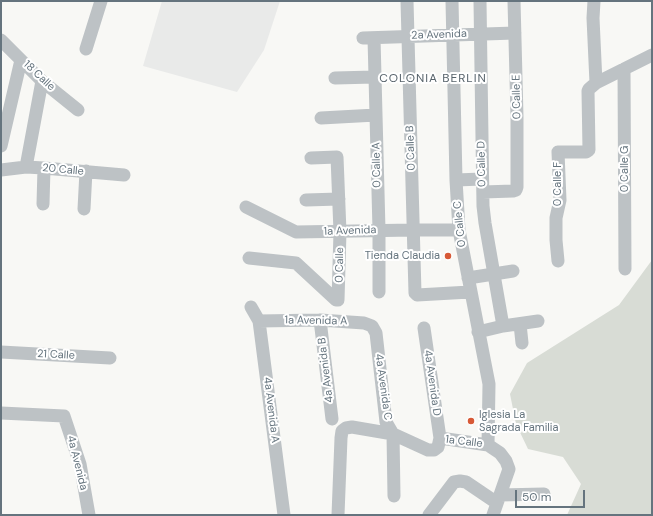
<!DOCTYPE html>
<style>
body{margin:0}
#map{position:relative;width:653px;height:516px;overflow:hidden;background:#f8f8f5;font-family:"DM Sans",sans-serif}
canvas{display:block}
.frame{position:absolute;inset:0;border:2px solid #65747e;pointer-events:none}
.scale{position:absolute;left:515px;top:490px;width:70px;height:18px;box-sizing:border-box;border:2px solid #65747e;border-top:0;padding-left:5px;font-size:12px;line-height:14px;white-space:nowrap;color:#65747e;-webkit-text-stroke:3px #fff;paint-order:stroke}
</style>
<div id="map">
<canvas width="653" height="516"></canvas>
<div class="frame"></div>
<div class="scale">50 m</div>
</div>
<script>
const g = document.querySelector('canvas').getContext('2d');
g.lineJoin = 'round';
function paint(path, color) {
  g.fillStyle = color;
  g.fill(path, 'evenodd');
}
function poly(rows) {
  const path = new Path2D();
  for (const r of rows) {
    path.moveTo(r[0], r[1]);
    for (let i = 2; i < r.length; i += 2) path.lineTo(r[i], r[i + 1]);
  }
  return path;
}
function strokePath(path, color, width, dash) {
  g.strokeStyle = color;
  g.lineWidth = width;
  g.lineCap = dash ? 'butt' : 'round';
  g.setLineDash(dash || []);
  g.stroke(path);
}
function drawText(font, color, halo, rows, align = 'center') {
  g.font = font + ' "DM Sans",sans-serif';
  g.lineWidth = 4;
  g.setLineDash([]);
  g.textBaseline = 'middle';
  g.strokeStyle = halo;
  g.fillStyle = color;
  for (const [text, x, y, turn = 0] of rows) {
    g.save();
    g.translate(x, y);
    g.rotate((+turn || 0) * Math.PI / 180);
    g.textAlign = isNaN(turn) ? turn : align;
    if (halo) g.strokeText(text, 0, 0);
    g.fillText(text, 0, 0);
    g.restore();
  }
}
paint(poly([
 [162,1,280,1,264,50,237,92,143,66]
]), '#e9eae9');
paint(poly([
 [652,260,652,515,567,515,581,484,563,457,528,449,516,424,510,394,527,363,619,305]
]), '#d8dcd5');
strokePath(poly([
 [407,1,415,293,417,295,470,292],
 [452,1,456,180,459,230,489,384,488,445],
 [480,1,483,206,485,223,503,326],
 [594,1,593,18,596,83],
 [363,38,515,33],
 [374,38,379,230,379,292],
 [1,40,42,81,78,110],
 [86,49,101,1],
 [624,69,625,269],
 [335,78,374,77],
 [321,118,376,115],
 [1,146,21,60],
 [26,167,42,81],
 [1,170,26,167,44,168,124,175],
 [456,180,482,179],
 [483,192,513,191,516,190,517,187,517,117,514,1],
 [306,200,339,199],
 [43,204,44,168],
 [246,207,296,232,413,230,459,230],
 [84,209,86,171],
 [249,258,296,263,336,300,338,300,340,232,337,157,311,158],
 [558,261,556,240,556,218,560,200,558,152,586,152,589,150,588,91,589,89,596,83,652,55],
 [468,278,513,271],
 [251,307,259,321,284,515],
 [320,320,332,419],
 [259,321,320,320,364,323,372,326,376,333,386,422,393,434,394,496],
 [520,324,522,343],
 [424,328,440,438],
 [478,332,503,326,538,321],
 [1,352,110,358],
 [1,413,64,416,80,464,89,515],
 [500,495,544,494],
 [338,515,341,438,342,431,346,428,352,427,393,434,428,450,434,450,438,447,440,438,488,445,500,453,506,461,509,469,493,515],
 [429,515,454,482,460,481,466,482,497,503]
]), '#bdc2c5', 13);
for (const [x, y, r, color] of [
 [448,256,4,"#d75936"],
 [471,421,4,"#d75936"]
]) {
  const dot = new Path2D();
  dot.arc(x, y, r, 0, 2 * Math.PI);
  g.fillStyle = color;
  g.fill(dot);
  strokePath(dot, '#fff', 1.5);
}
drawText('11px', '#65747e', '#fff', [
 ["2a Avenida",439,35,-2],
 ["18 Calle",39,76,43],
 ["0 Calle E",517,97,-91],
 ["0 Calle B",411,148,-92],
 ["0 Calle D",482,164,-91],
 ["0 Calle A",377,165,-91],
 ["0 Calle G",625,169,-90],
 ["20 Calle",63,170,5],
 ["0 Calle F",558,184,-90],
 ["0 Calle C",460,224,-96],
 ["1a Avenida",350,231,-2],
 ["0 Calle",340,265,-89],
 ["1a Avenida A",316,321,1],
 ["21 Calle",56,355,3],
 ["4a Avenida B",326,370,-97],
 ["4a Avenida D",432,383,82],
 ["4a Avenida C",383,387,82],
 ["4a Avenida A",271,410,83],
 ["1a Calle",464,442,7],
 ["4a Avenida",77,463,76]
]);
drawText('11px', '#65747e', '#fff', [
 ["Tienda Claudia",440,256],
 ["Iglesia La",479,415,"left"],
 ["Sagrada Familia",479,428,"left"]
], 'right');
g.letterSpacing = '1px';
drawText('12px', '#56626a', '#fff', [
 ["COLONIA BERLIN",433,79]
]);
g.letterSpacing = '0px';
</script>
